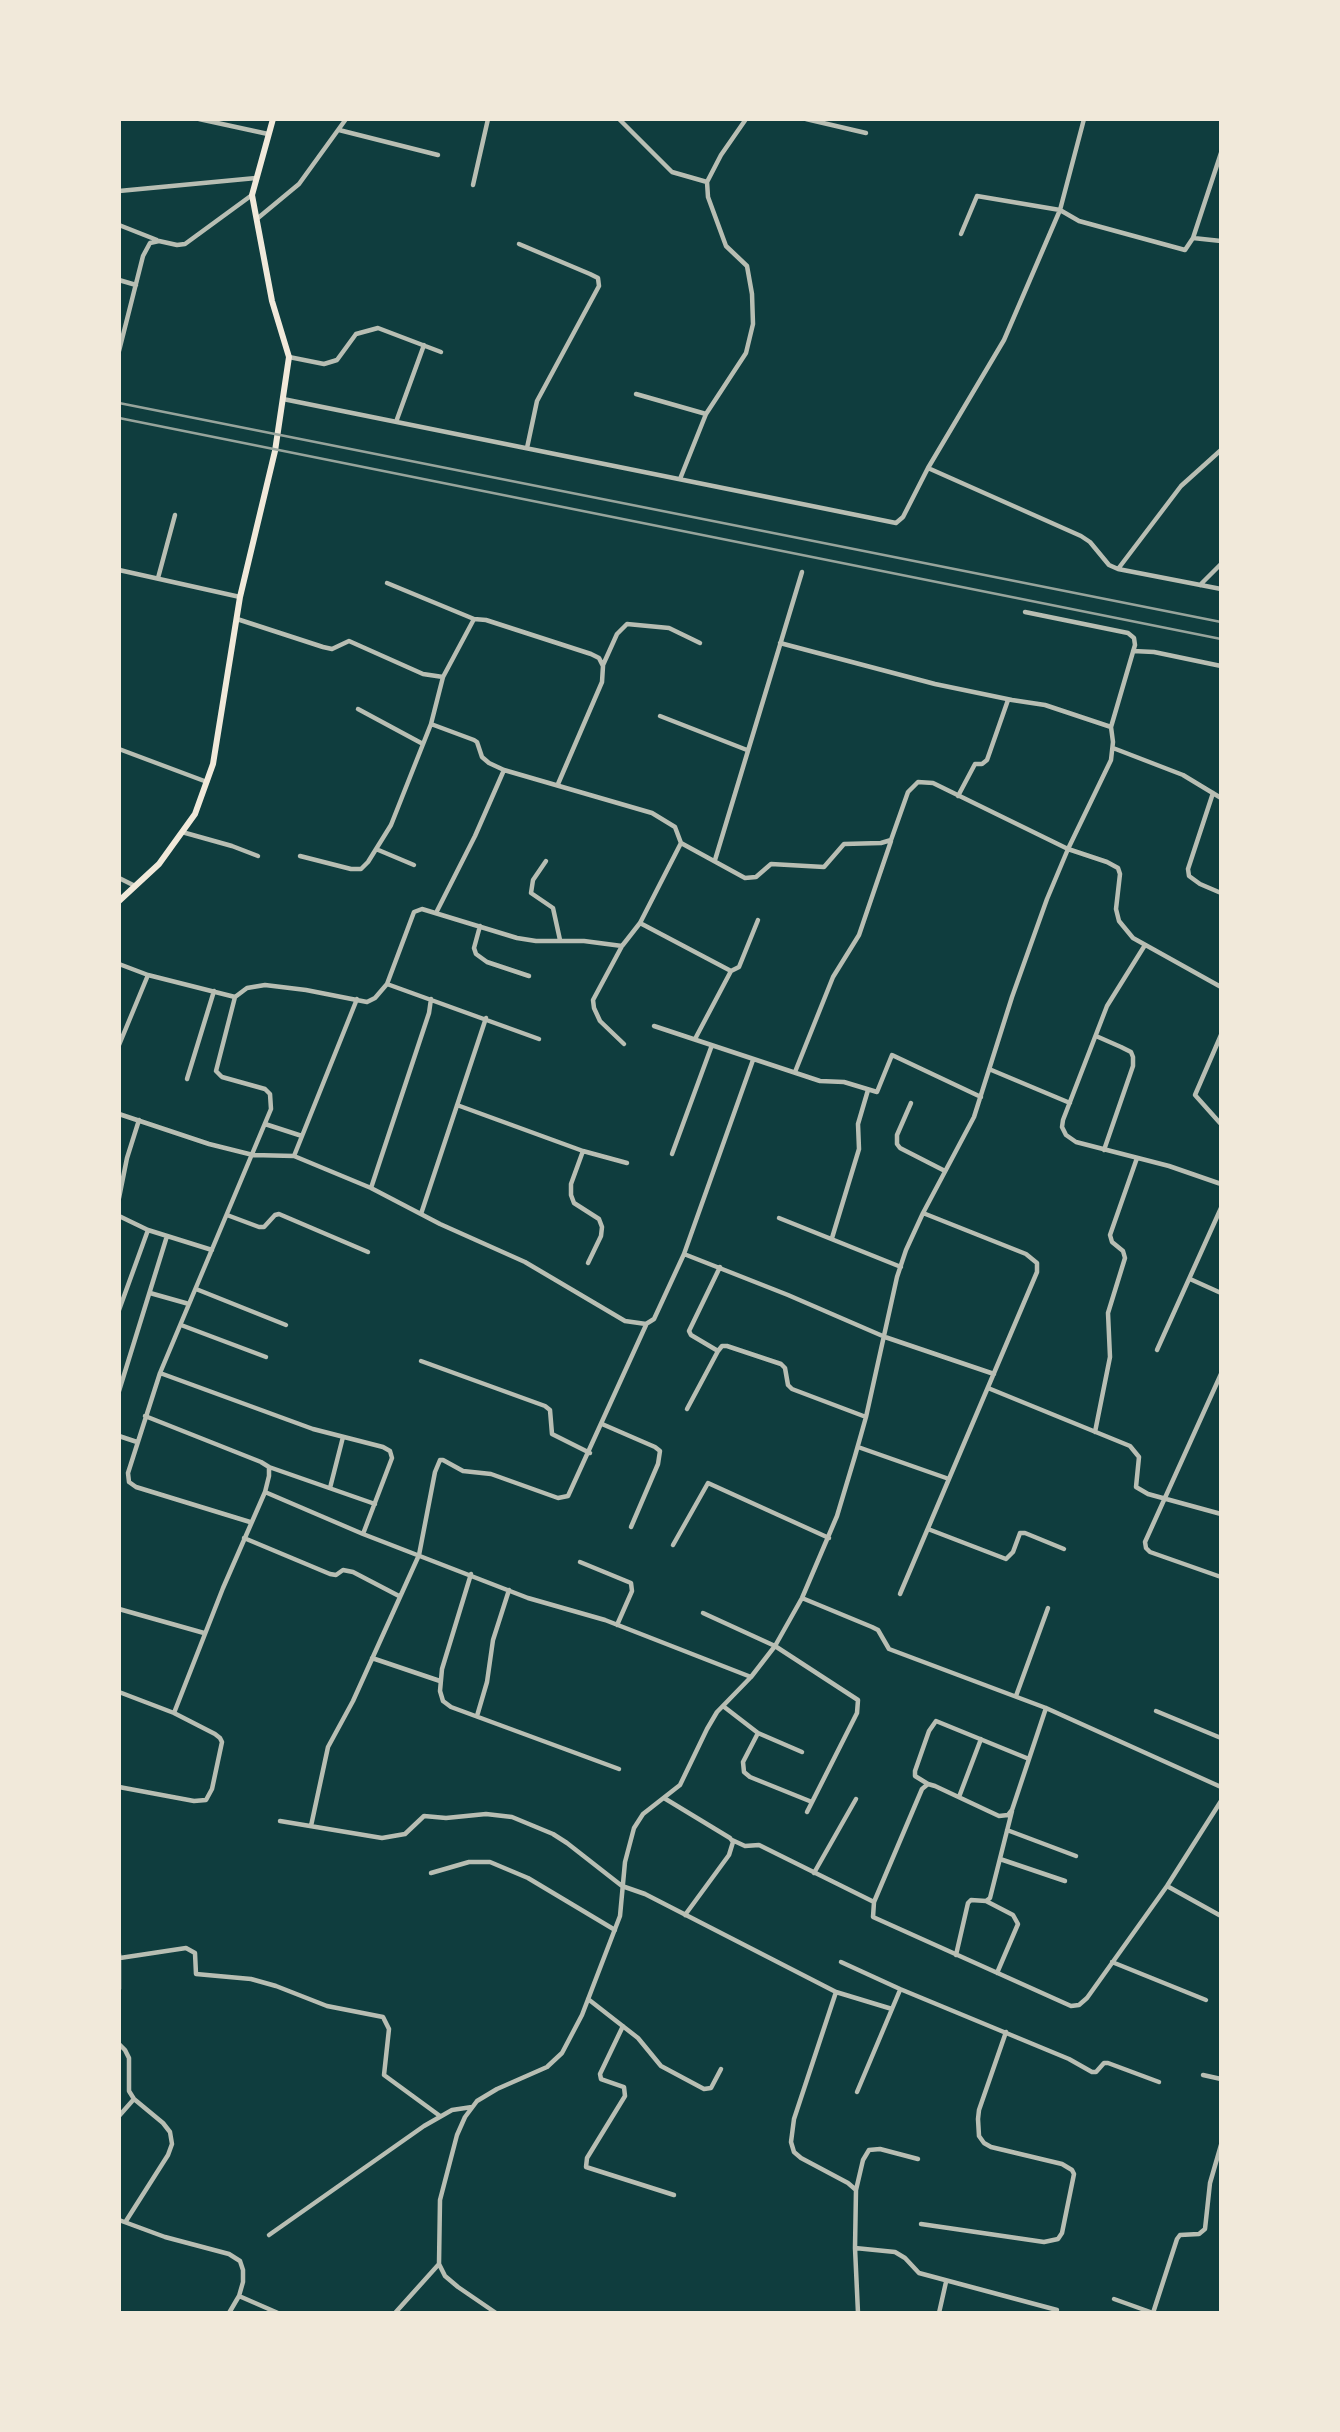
<!DOCTYPE html>
<style>
body{margin:0}
#map{position:relative;width:1340px;height:2432px;overflow:hidden;background:#0f3d3e;font-family:"Open Sans",sans-serif}
canvas{display:block}
.frame{position:absolute;inset:0;border:121px solid #f1e9da;pointer-events:none}
</style>
<div id="map">
<canvas width="1340" height="2432"></canvas>
<div class="frame"></div>
</div>
<script>
const g = document.querySelector('canvas').getContext('2d');
g.lineJoin = 'round';
function poly(rows) {
  const path = new Path2D();
  for (const r of rows) {
    path.moveTo(r[0], r[1]);
    for (let i = 2; i < r.length; i += 2) path.lineTo(r[i], r[i + 1]);
  }
  return path;
}
function strokePath(path, color, width, dash) {
  g.strokeStyle = color;
  g.lineWidth = width;
  g.lineCap = dash ? 'butt' : 'round';
  g.setLineDash(dash || []);
  g.stroke(path);
}
strokePath(poly([
 [199,119,268,134],
 [619,119,672,172,707,182],
 [806,119,866,133],
 [339,130,438,155],
 [473,185,488,119],
 [119,191,256,178],
 [258,218,299,184,346,119],
 [119,225,157,240],
 [961,234,977,196,1060,210,1079,221,1185,250,1193,238,1221,153],
 [1193,238,1221,241],
 [519,244,590,274,598,278,599,286,537,401,527,448],
 [119,280,136,285],
 [119,351,143,256,150,243,159,241,177,245,185,244,252,195],
 [289,357,324,364,337,360,356,334,378,328,441,352],
 [636,394,706,414],
 [283,399,896,523,903,517,928,468,1004,340,1060,210,1084,119],
 [396,422,424,345],
 [1221,450,1181,486,1118,569,1221,589],
 [928,468,1081,536,1090,542,1109,565,1118,569],
 [680,479,706,414,746,353,753,324,752,294,747,266,726,246,708,197,707,182,721,155,746,119],
 [119,570,240,597],
 [158,578,175,515],
 [387,583,474,619],
 [1200,585,1221,564],
 [237,619,323,647,332,649,349,641,423,674,443,677,474,619,486,620,591,654,599,658,603,666,602,682,558,784],
 [780,643,935,684,1012,700,1045,705,1111,727],
 [1133,651,1154,652,1221,666],
 [603,665,617,634,627,624,669,628,700,643],
 [358,709,423,744],
 [660,716,747,750],
 [431,724,474,740,477,742,482,757,489,763,504,770,652,813,675,827,681,843,745,878,756,877,771,864,824,867,844,844,881,843,891,840,908,792,918,782,933,783,1068,849,1107,862,1118,868,1120,874,1116,909,1119,921,1133,938,1221,987],
 [1113,748,1183,775,1221,798],
 [119,749,207,782],
 [1213,793,1188,869,1189,876,1200,884,1221,893],
 [958,796,975,764,982,764,987,760,1008,700],
 [182,832,232,846,258,856],
 [376,849,414,865],
 [300,856,351,869,361,869,368,862,391,825,431,724,443,677],
 [715,860,802,572],
 [546,861,533,880,531,893,553,908,560,940],
 [119,878,135,886],
 [437,911,475,836,504,770],
 [640,923,731,971,739,967,758,920],
 [480,926,474,948,476,954,487,962,529,976],
 [1145,945,1107,1006,1063,1120,1062,1127,1066,1135,1076,1142,1169,1166,1221,1184],
 [119,964,148,975,235,997],
 [387,984,539,1039],
 [654,1026,820,1081,844,1082,877,1092,892,1055,981,1097],
 [1096,1036,1121,1047,1131,1052,1133,1057,1133,1066,1104,1150],
 [695,1039,731,971],
 [624,1044,600,1021,594,1008,593,1000,622,946,640,923,681,843],
 [119,1045,148,975],
 [989,1069,1070,1103],
 [795,1072,833,977,859,935,891,841],
 [187,1079,214,991],
 [911,1103,897,1135,897,1144,900,1148,945,1171],
 [457,1105,583,1151,627,1163],
 [119,1114,209,1144,253,1155,294,1156,371,1188,440,1224,525,1262,625,1321,646,1324,654,1319,684,1254,788,1295,885,1337,994,1374],
 [1220,1123,1195,1095,1221,1035],
 [265,1124,302,1136],
 [583,1151,571,1184,571,1195,574,1203,599,1219,602,1227,601,1236,588,1263],
 [672,1154,712,1045],
 [294,1156,357,999],
 [371,1188,429,1013,431,999],
 [119,1198,127,1158,139,1120],
 [421,1214,486,1018],
 [227,1215,259,1227,264,1227,275,1215,279,1214,368,1252],
 [119,1216,148,1230,212,1250],
 [779,1218,901,1267],
 [832,1238,859,1149,858,1124,868,1090],
 [684,1254,753,1060],
 [1190,1279,1221,1293],
 [196,1289,286,1325],
 [150,1293,189,1304],
 [119,1310,148,1230],
 [181,1325,266,1357],
 [1157,1350,1221,1208],
 [718,1351,691,1335,689,1331,720,1267],
 [421,1361,545,1406,550,1410,552,1434,590,1453],
 [160,1373,313,1429,383,1447,390,1451,392,1458,363,1534],
 [1221,1374,1145,1542,1146,1548,1150,1552,1221,1577],
 [988,1388,1130,1446,1139,1457,1136,1487,1148,1494,1221,1514],
 [119,1391,167,1236],
 [687,1409,718,1351,722,1346,727,1346,781,1364,785,1368,788,1385,792,1389,866,1417],
 [145,1416,261,1462,269,1467,269,1476,265,1492],
 [602,1424,655,1447,660,1451,658,1464,631,1527],
 [1095,1432,1110,1357,1108,1313,1125,1258,1123,1251,1112,1242,1110,1235,1137,1158],
 [119,1436,137,1442],
 [858,1447,949,1479],
 [269,1467,375,1504],
 [330,1488,343,1437],
 [250,1522,136,1487,129,1482,128,1473,160,1373,271,1109,270,1094,265,1089,222,1077,216,1071,235,997,247,988,265,985,306,990,367,1002,375,998,387,984,414,912,422,909,517,938,536,941,584,941,622,946],
 [928,1529,1006,1559,1013,1552,1020,1533,1025,1533,1064,1549],
 [244,1538,330,1574,336,1575,343,1570,353,1572,399,1596],
 [673,1545,708,1483,829,1538],
 [580,1562,631,1583,632,1591,617,1625],
 [471,1574,442,1669,440,1691,443,1701,451,1707,619,1769],
 [900,1594,1037,1272,1037,1263,1026,1254,923,1213],
 [802,1598,872,1627,878,1630,889,1649,1046,1708,1221,1787],
 [119,1609,204,1633],
 [703,1613,775,1646,858,1700,857,1713,807,1812],
 [372,1658,440,1681],
 [119,1692,174,1713,215,1734,220,1738,222,1742,212,1789,206,1800,194,1801,119,1787],
 [1016,1696,1048,1608],
 [723,1706,758,1733,802,1752],
 [1046,1708,1012,1810,1008,1815,999,1816,935,1786,928,1784,922,1789,874,1902,873,1917,1071,2006,1079,2005,1087,1998,1167,1886,1221,1801],
 [1156,1711,1221,1738],
 [174,1713,223,1588,265,1492,363,1534,528,1598,605,1620,751,1677],
 [477,1716,487,1682,493,1640,509,1590],
 [758,1733,743,1762,744,1772,750,1777,812,1802],
 [928,1784,915,1776,915,1771,929,1731,936,1721,1029,1759],
 [959,1797,981,1739],
 [664,1798,730,1838,733,1842,729,1855,685,1915],
 [280,1821,382,1838,405,1834,424,1816,446,1818,486,1814,512,1817,553,1834,567,1843,622,1886,645,1894,836,1992,892,2009],
 [311,1826,328,1747,353,1701,419,1555,435,1472,440,1460,443,1460,463,1471,491,1474,558,1498,568,1496,646,1325],
 [1007,1830,1076,1856],
 [732,1840,745,1846,759,1845,874,1902],
 [1000,1859,1065,1881],
 [431,1873,469,1862,490,1862,528,1878,615,1930],
 [814,1873,856,1799],
 [1167,1886,1221,1916],
 [986,1901,1013,1915,1018,1924,997,1973],
 [119,1954,119,1989],
 [956,1955,968,1903,971,1900,986,1901,990,1898,1012,1811],
 [120,1958,186,1948,195,1953,196,1974,251,1979,276,1986,327,2006,383,2017,389,2029,384,2075,440,2116],
 [841,1962,900,1989,1069,2059,1092,2072,1096,2072,1104,2063,1108,2063,1159,2082],
 [1112,1962,1206,2000],
 [836,1992,794,2119,791,2142,794,2152,801,2158,848,2183,856,2190,855,2248,858,2313],
 [588,1999,638,2038,661,2066,704,2089,711,2088,721,2069],
 [623,2026,600,2074,601,2079,624,2087,625,2096,587,2158,586,2167,674,2195],
 [119,2044,125,2050,129,2058,129,2091,134,2099,163,2123,170,2132,172,2144,168,2155,126,2221],
 [1203,2075,1221,2079],
 [857,2092,900,1990],
 [119,2116,134,2099],
 [856,2190,863,2160,869,2150,880,2149,918,2159],
 [119,2220,165,2237,229,2254,240,2261,243,2270,243,2282,239,2296,229,2313],
 [921,2224,1044,2242,1058,2239,1062,2233,1074,2174,1072,2170,1062,2164,991,2147,984,2143,979,2136,978,2119,979,2110,1006,2032],
 [269,2235,424,2126,452,2110,472,2107],
 [855,2248,895,2252,905,2258,919,2273,1057,2310],
 [239,2296,278,2313],
 [1114,2299,1153,2313],
 [395,2313,439,2264],
 [496,2313,458,2287,445,2276,439,2264,440,2200,457,2135,465,2117,477,2101,497,2089,547,2067,562,2053,582,2015,620,1916,625,1862,634,1828,643,1814,680,1785,707,1729,717,1712,751,1677,775,1646,802,1598,837,1516,855,1456,866,1417,897,1277,906,1250,923,1213,974,1117,1012,997,1047,899,1068,849,1111,760,1113,742,1111,727,1135,645,1134,638,1128,633,1025,612],
 [939,2313,946,2282],
 [1153,2313,1177,2239,1180,2235,1199,2234,1205,2229,1210,2183,1221,2145]
]), '#b8beb3', 4.5);
strokePath(poly([
 [119,901,159,864,195,814,213,764,240,597,275,451,289,357,272,301,252,195,273,119]
]), '#f1e9da', 6);
strokePath(poly([
 [119,403,1221,622],
 [119,418,1221,639]
]), '#97a49c', 2.5);
</script>
